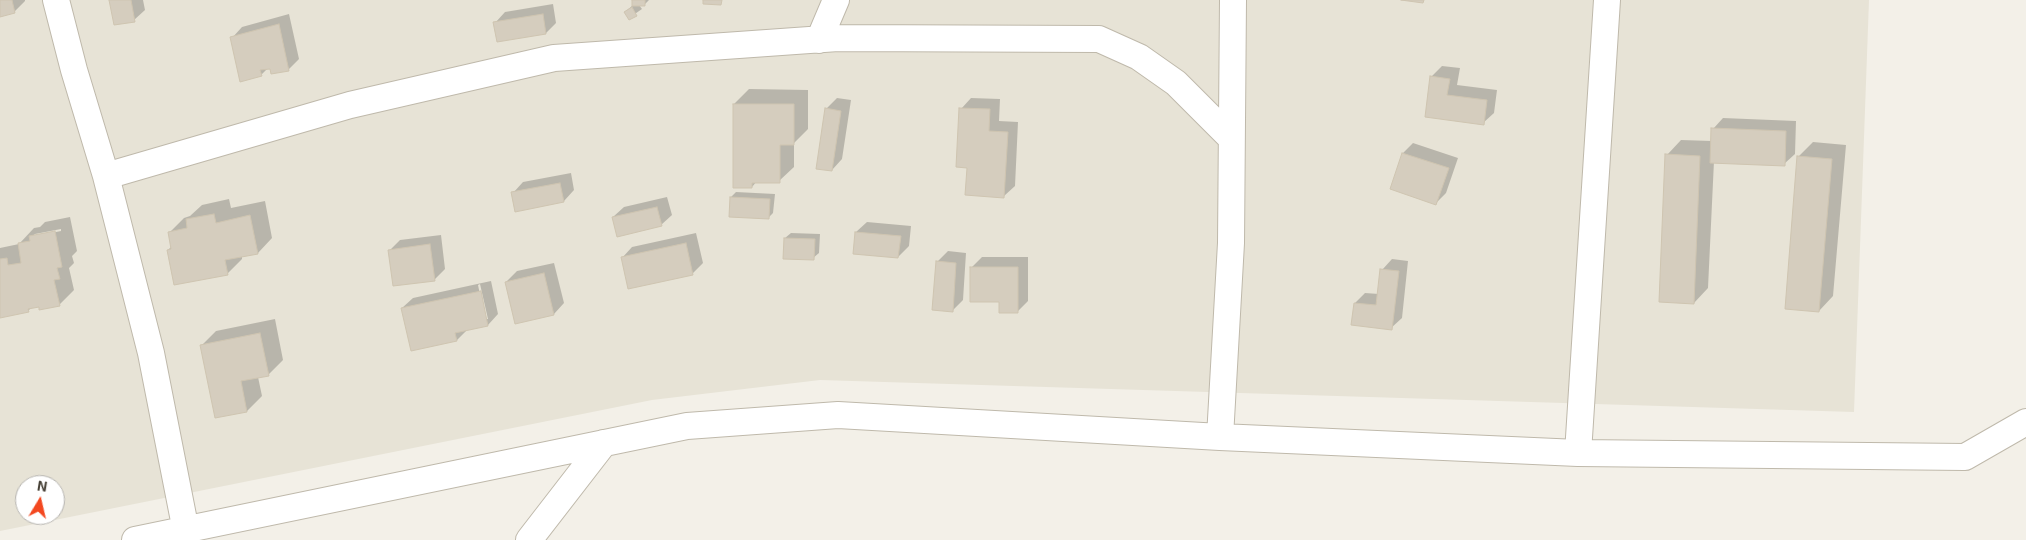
<!DOCTYPE html>
<style>
body{margin:0}
#map{position:relative;width:2026px;height:540px;overflow:hidden;background:#f3f0e8;font-family:"Exo 2",sans-serif}
canvas{display:block}
.north{position:absolute;left:15px;top:475px;width:50px;height:50px;box-sizing:border-box;background:#fff;border:1px solid #b5b3af;border-radius:50%;rotate:9deg;font-size:14px;font-weight:700;line-height:20px;text-align:center;color:#474137}
.north::after{content:'';display:block;margin:auto;width:18px;height:22px;background:#f34820;clip-path:polygon(50% 0,100% 100%,50% 72%,0 100%)}
</style>
<div id="map">
<canvas width="2026" height="540"></canvas>
<div class="north">N</div>
</div>
<script>
const g = document.querySelector('canvas').getContext('2d');
g.lineJoin = 'round';
function paint(path, color) {
  g.fillStyle = color;
  g.fill(path, 'evenodd');
}
function poly(rows) {
  const path = new Path2D();
  for (const r of rows) {
    path.moveTo(r[0], r[1]);
    for (let i = 2; i < r.length; i += 2) path.lineTo(r[i], r[i + 1]);
  }
  return path;
}
function strokePath(path, color, width, dash) {
  g.strokeStyle = color;
  g.lineWidth = width;
  g.lineCap = dash ? 'butt' : 'round';
  g.setLineDash(dash || []);
  g.stroke(path);
}
paint(poly([
 [0,0,1869,0,1854,412,820,380,652,400,0,531],
 [25,485,55,485,55,515,25,515]
]), '#e7e3d6');
paint(poly([
 [0,0,25,0,25,1,14,12,0,15],
 [110,0,143,0,145,10,134,20],
 [634,0,649,0,644,5,639,5,642,9,629,18,625,12,633,5],
 [553,4,556,23,546,33,495,23,505,12],
 [289,14,299,59,288,70,268,68,261,75,232,38,242,27],
 [1442,66,1460,68,1457,85,1497,90,1494,113,1483,123,1426,116,1431,77],
 [749,89,808,90,808,129,794,143,794,167,779,181,757,181,752,187,734,104],
 [837,98,851,100,842,159,832,170,826,109],
 [971,98,1000,99,999,121,1018,122,1015,186,1004,196,968,167,961,109],
 [1723,118,1796,121,1795,154,1784,164,1714,161,1708,288,1694,303,1667,155,1681,140,1712,141,1713,129],
 [1813,142,1846,145,1833,296,1819,311,1798,157],
 [1413,143,1458,158,1446,193,1436,203,1403,153],
 [571,173,574,190,564,201,516,210,513,193,523,182],
 [736,192,775,194,773,213,768,218,731,197],
 [667,197,672,215,661,225,613,217,624,207],
 [229,199,231,208,265,201,272,238,258,253,242,256,242,259,227,274,168,250,172,246,169,233,184,218,190,216,202,205],
 [70,217,77,251,72,256,74,263,69,268,74,290,59,305,39,306,32,307,28,311,0,317,0,248,19,244,34,228,40,227,45,222],
 [61,229,61,231,32,237,35,234],
 [867,222,911,226,909,246,898,257,856,232],
 [696,233,703,263,692,274,622,258,632,247],
 [791,233,820,234,819,253,813,258,785,238],
 [441,235,445,269,434,280,390,250,400,240],
 [948,251,966,253,963,300,952,311,937,262],
 [982,257,1028,257,1028,301,1017,312,1000,301,972,267],
 [1392,259,1408,261,1402,318,1391,328,1355,303,1365,293,1379,294,1382,270],
 [554,263,564,303,554,314,516,323,506,282,517,271],
 [491,281,498,314,488,325,468,329,457,340,402,308,413,298],
 [480,284,488,319,485,319,478,285],
 [275,319,283,360,268,375,258,377,262,396,247,411,216,417,201,346,216,331]
]), '#0003');
const building = poly([
 [0,0,12,0,15,13,0,17,0,0],
 [109,0,131,0,135,22,114,25,109,0],
 [632,0,645,0,645,6,632,6,632,0],
 [703,0,722,0,721,5,703,4,703,0],
 [1401,0,1424,0,1423,3,1401,0],
 [632,7,637,16,629,20,624,12,632,7],
 [543,14,546,34,497,42,493,22,543,14],
 [279,24,289,71,271,74,270,69,260,70,262,76,240,82,230,37,279,24],
 [1430,76,1450,79,1447,95,1487,100,1484,125,1425,117,1430,76],
 [733,104,794,104,794,145,780,145,780,183,752,183,752,188,733,188,733,104],
 [825,108,841,111,832,171,816,169,825,108],
 [959,108,990,109,989,131,1008,132,1004,198,965,195,967,168,956,167,959,108],
 [1711,128,1786,131,1785,166,1710,163,1711,128],
 [1402,153,1449,168,1436,205,1390,189,1402,153],
 [1665,154,1700,156,1694,304,1659,302,1665,154],
 [1797,156,1832,159,1819,312,1785,309,1797,156],
 [560,183,564,202,515,212,511,192,560,183],
 [730,197,770,199,769,219,729,217,730,197],
 [657,207,662,226,617,237,612,217,657,207],
 [214,214,216,223,250,215,258,254,225,260,228,275,174,285,167,250,171,249,168,232,187,228,186,219,214,214],
 [55,231,62,267,57,268,60,279,54,280,60,306,39,310,39,307,28,309,29,312,0,318,0,259,7,258,8,265,21,263,18,243,30,241,29,236,55,231],
 [855,232,901,236,898,258,853,254,855,232],
 [784,238,815,239,814,260,783,259,784,238],
 [686,243,693,275,628,289,621,257,686,243],
 [430,244,435,281,393,286,388,250,430,244],
 [936,261,956,263,953,312,932,310,936,261],
 [970,267,1018,267,1018,313,999,313,999,302,970,302,970,267],
 [1380,269,1399,271,1392,330,1351,325,1354,303,1376,305,1380,269],
 [544,273,554,315,515,324,505,282,544,273],
 [481,291,488,326,455,333,457,341,411,351,401,308,481,291],
 [260,333,269,376,241,381,247,412,215,418,200,345,260,333]
]);
paint(building, '#d5cdbe');
strokePath(building, '#cfc5b1', 1);
const street = poly([
 [56,0,74,70,106,176,151,353,186,531],
 [819,40,836,0],
 [106,176,350,105,554,58,838,38,1099,39,1139,57,1176,83,1231,138],
 [1220,437,1231,243,1233,0],
 [1578,453,1607,0],
 [135,540,687,426,838,415,1220,437,1578,453,1965,457,2026,422],
 [529,540,604,443]
]);
strokePath(street, '#bfb9ab', 28);
strokePath(street, '#fff', 26);
</script>
